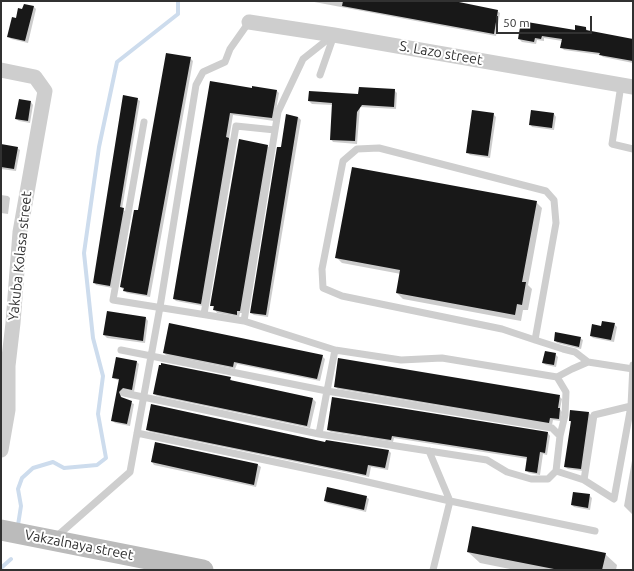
<!DOCTYPE html>
<style>
body{margin:0}
#map{position:relative;width:634px;height:571px;overflow:hidden;background:#fff;font-family:Ubuntu,sans-serif}
canvas{display:block}
.frame{position:absolute;inset:0;border:2px solid #313131;pointer-events:none}
.scale{position:absolute;left:496px;top:16px;width:96px;height:18px;box-sizing:border-box;border:2px solid #313131;border-top:0;padding-left:5px;font-size:12px;line-height:14px;white-space:nowrap;color:#313131;-webkit-text-stroke:3px #fff;paint-order:stroke}
</style>
<div id="map">
<canvas width="634" height="571"></canvas>
<div class="frame"></div>
<div class="scale">50 m</div>
</div>
<script>
const g = document.querySelector('canvas').getContext('2d');
g.lineJoin = 'round';
function paint(path, color) {
  g.fillStyle = color;
  g.fill(path, 'evenodd');
}
function poly(rows) {
  const path = new Path2D();
  for (const r of rows) {
    path.moveTo(r[0], r[1]);
    for (let i = 2; i < r.length; i += 2) path.lineTo(r[i], r[i + 1]);
  }
  return path;
}
function strokePath(path, color, width, dash) {
  g.strokeStyle = color;
  g.lineWidth = width;
  g.lineCap = dash ? 'butt' : 'round';
  g.setLineDash(dash || []);
  g.stroke(path);
}
function drawText(font, color, halo, rows, align = 'center') {
  g.font = font + ' Ubuntu,sans-serif';
  g.lineWidth = 4;
  g.setLineDash([]);
  g.textBaseline = 'middle';
  g.strokeStyle = halo;
  g.fillStyle = color;
  for (const [text, x, y, turn = 0] of rows) {
    g.save();
    g.translate(x, y);
    g.rotate((+turn || 0) * Math.PI / 180);
    g.textAlign = isNaN(turn) ? turn : align;
    if (halo) g.strokeText(text, 0, 0);
    g.fillText(text, 0, 0);
    g.restore();
  }
}
paint(poly([
 [309,1,445,1,497,11,500,13,496,36],
 [34,7,36,9,28,43,11,39,8,36,16,19,23,11],
 [586,28,588,31,633,40,633,63,603,57,601,55,564,50,562,48,562,41,544,38,544,41,537,40,536,44,522,42,519,39],
 [190,58,193,61,150,297,127,293,121,287,138,211],
 [211,82,253,89,277,91,279,93,274,121,233,115,229,139,231,141,203,306,176,301,174,299],
 [394,90,397,93,396,109,360,107,357,144,333,142,331,139,333,105,312,104,309,101],
 [137,99,140,101,122,209,126,212,113,288,96,285,94,282],
 [31,102,33,105,30,123,19,121,16,119],
 [493,114,496,117,490,158,470,155,467,152],
 [554,114,556,117,554,130,532,127,530,124],
 [298,117,301,120,268,317,254,315,251,313,281,149],
 [267,146,270,148,243,313,240,313,239,317,217,313,212,305],
 [17,148,20,150,16,171,1,169,1,151],
 [1,195,8,196,10,198,8,214,1,213],
 [536,202,542,208,528,285,532,289,528,310,523,310,521,321,403,299,397,293,401,274,342,263,336,257],
 [146,318,148,321,145,343,107,338,104,335],
 [614,324,617,327,614,342,593,338,591,336],
 [580,338,583,340,581,349,557,343,555,340],
 [164,353,322,356,325,359,320,381,237,364,235,369,167,356],
 [555,354,558,357,556,367,546,365,543,363],
 [136,361,139,364,134,392,126,390,121,395,122,399,134,404,130,426,115,423,113,421,120,381,113,378],
 [230,378,233,382,313,399,316,402,310,428,157,396,154,394],
 [335,387,559,396,562,399,560,409,562,412,561,421,553,420,552,425,338,389],
 [571,411,589,413,592,416,583,471,568,469,565,467,572,423,570,421],
 [147,429,326,443,389,451,391,453,388,470,371,467,369,477,150,432],
 [328,430,548,433,550,436,547,455,543,454,540,475,529,473,526,470,528,459,394,438,393,442,331,432],
 [156,443,258,465,261,467,256,487,154,465,152,462],
 [633,455,633,515,624,506],
 [589,495,592,498,590,510,574,507,572,505],
 [366,497,369,499,366,512,327,503,325,500],
 [468,552,605,554,617,565,616,570,515,570,480,563]
]), '#0003');
strokePath(poly([
 [18,525,21,506,18,489,22,478,33,468,53,462,64,468,97,465,106,458,98,414,103,376,93,338,84,253,99,147,117,62,178,14,178,1],
 [1,568,11,559]
]), '#cddced', 4);
paint(poly([
 [343,1,454,1,498,10,494,34,342,6],
 [24,4,34,6,25,41,7,37,12,17,16,18,18,8,22,9],
 [521,21,575,30,575,25,586,27,586,30,633,39,633,61,599,55,600,53,560,48,562,39,542,36,541,39,535,38,534,42,518,39],
 [166,53,191,57,147,295,123,291,124,288,120,287,134,210,138,210],
 [210,81,252,88,252,86,277,90,272,118,230,113,226,137,229,138,201,304,173,299],
 [359,87,395,89,394,107,362,105,357,112,355,141,330,140,332,103,308,101,309,91,358,94],
 [123,95,138,98,120,207,124,208,110,286,93,283],
 [19,99,31,101,28,121,15,119],
 [472,110,494,113,488,156,466,153],
 [531,110,554,113,552,128,529,125],
 [286,114,298,117,266,315,250,313,277,147,281,147],
 [239,139,268,145,240,311,237,311,237,315,213,310,214,306,210,306],
 [1,144,18,147,14,169,1,167],
 [352,167,537,201,522,282,526,282,522,305,517,304,515,315,396,293,400,270,335,258],
 [107,311,146,317,143,341,103,335],
 [602,321,615,323,611,340,590,336,592,324,601,326],
 [169,323,323,355,317,379,234,362,233,367,163,353],
 [555,332,581,337,579,347,554,341],
 [545,351,556,353,554,365,542,363],
 [116,357,137,361,132,390,123,388,119,392,121,397,132,401,127,424,111,421,119,379,112,378],
 [338,358,560,395,558,408,560,408,559,419,550,418,549,423,334,387],
 [161,363,231,377,230,380,313,398,307,426,153,394,159,365,161,365],
 [332,397,548,432,545,453,540,452,537,473,525,471,527,457,392,436,391,440,327,430],
 [151,404,325,442,326,440,389,450,385,468,368,465,366,475,146,430],
 [570,410,589,412,581,469,564,467,571,421,569,421],
 [155,442,258,464,254,485,151,462],
 [327,487,367,496,364,510,324,501],
 [573,492,590,494,588,508,571,505],
 [472,526,606,553,602,570,559,570,467,552]
]), '#181818');
strokePath(poly([
 [320,75,334,35],
 [621,85,612,144,633,149],
 [144,122,113,300,244,321,335,350,401,360,442,358,557,377,572,369,588,362,633,369],
 [204,314,236,126,275,130],
 [244,321,278,112,303,59,332,36],
 [535,340,556,223,554,200,546,191,379,148,357,149,343,161,322,269,323,288,342,296,502,329,535,340,563,349,575,352,588,362],
 [121,350,327,391,335,350],
 [557,377,566,392,565,415,560,436],
 [124,393,319,434,327,391,552,428,560,436,556,471,548,479,531,479,507,472,487,460,319,434],
 [137,433,346,477,450,501],
 [429,451,450,501],
 [556,471,584,480,594,415,631,406],
 [584,480,614,499,631,406,633,365],
 [56,537,130,472,160,307,196,85,203,72,225,62,230,49,249,22],
 [433,570,450,501,595,531]
]), '#cecece', 7);
strokePath(poly([
 [249,22,334,35,633,87],
 [1,70,35,77,45,91,20,232,13,323,8,366,8,410,1,450]
]), '#cecece', 15);
strokePath(poly([
 [1,530,203,570]
]), '#bbb', 21);
drawText('14px', '#313131', '#fff', [
 ["S. Lazo street",441,53,10],
 ["Yakuba Kolasa street",20,256,-84],
 ["Vakzalnaya street",79,545,11]
]);
</script>
